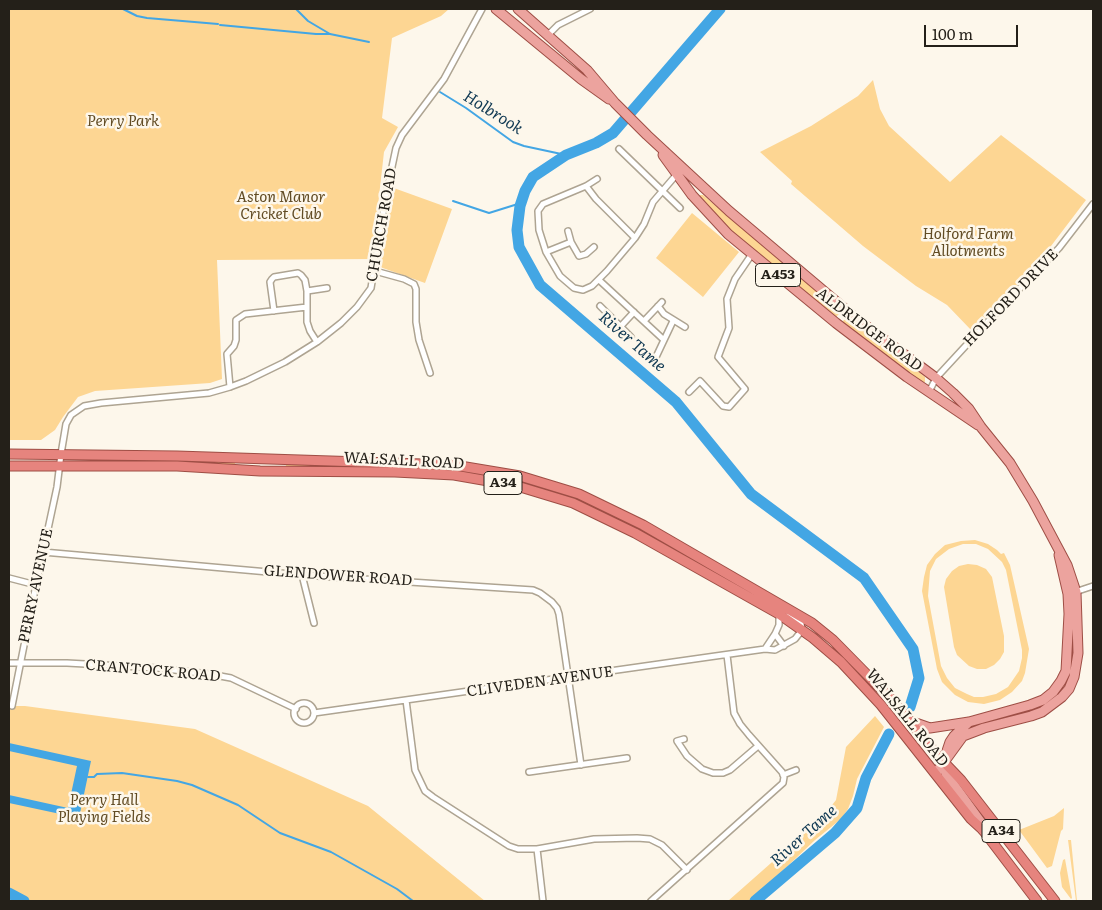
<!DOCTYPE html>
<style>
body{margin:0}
#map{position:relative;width:1102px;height:910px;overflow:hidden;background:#fdf7eb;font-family:Literata,serif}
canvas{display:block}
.frame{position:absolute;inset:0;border:10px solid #242019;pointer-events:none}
.scale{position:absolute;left:924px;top:25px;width:94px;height:22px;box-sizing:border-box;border:2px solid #242019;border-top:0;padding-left:6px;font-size:15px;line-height:18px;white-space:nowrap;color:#242019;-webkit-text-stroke:4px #fdf7eb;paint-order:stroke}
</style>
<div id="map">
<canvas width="1102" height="910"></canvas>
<div class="frame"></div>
<div class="scale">100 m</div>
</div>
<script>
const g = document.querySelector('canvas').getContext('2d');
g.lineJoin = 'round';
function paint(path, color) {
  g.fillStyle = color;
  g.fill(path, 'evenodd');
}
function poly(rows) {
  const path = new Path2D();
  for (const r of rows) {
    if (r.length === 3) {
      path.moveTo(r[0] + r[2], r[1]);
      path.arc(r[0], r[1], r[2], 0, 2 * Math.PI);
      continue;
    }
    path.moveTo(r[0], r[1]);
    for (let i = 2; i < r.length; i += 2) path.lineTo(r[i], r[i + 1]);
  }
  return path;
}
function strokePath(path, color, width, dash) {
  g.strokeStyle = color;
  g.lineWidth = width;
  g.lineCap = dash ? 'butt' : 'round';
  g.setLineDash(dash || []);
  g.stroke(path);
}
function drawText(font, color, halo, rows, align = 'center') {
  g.font = font + ' Literata,serif';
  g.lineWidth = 5;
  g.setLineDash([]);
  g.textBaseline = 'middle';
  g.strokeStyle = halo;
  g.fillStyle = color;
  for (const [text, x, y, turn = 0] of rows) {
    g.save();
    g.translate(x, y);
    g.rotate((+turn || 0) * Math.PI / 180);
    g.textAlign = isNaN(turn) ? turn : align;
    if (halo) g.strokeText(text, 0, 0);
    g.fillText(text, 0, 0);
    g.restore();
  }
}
paint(poly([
 [9,9,449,9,441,16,392,38,382,118,398,127,384,152,372,259,217,260,222,379,210,383,95,391,78,397,63,417,55,430,41,440,9,440],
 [873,80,880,109,889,126,950,182,1001,135,1086,200,1032,271,972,331,947,305,916,286,863,246,791,184,792,181,760,152,811,126,858,96],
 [391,187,452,209,425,283,380,267],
 [700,195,703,195,840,311,839,314,835,318,729,232,700,198],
 [692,213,739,252,703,297,656,258],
 [846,316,925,377,925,382,923,382,914,377,841,325],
 [165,459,235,463,235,466,171,462],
 [286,464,442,467,533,482,574,497,573,500,532,486,507,479,472,474,286,467],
 [610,514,654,535,741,585,751,594,610,516],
 [975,540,988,544,997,550,1001,554,1004,553,1010,565,1029,649,1025,673,1022,681,1012,692,1000,700,984,704,968,702,955,695,942,682,937,669,922,591,924,577,927,565,935,554,945,545,961,541],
 [963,544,976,544,988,549,1002,562,1006,570,1022,650,1022,658,1019,671,1008,687,996,694,983,697,974,697,967,694,955,688,947,678,941,666,928,596,930,571,936,559,949,549],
 [968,564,977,565,986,569,992,577,1004,636,1004,652,1000,659,994,665,986,669,977,669,969,666,957,655,954,647,944,587,946,579,952,571,959,566],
 [9,706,25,706,195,729,368,806,485,901,9,901],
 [875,716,884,727,857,779,853,796,848,809,841,819,815,840,751,901,728,901,822,818,836,800,846,747],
 [1064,808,1063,829,1061,831,1052,866,1047,868,1019,830,1054,816],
 [1068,840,1071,840,1077,901,1076,901],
 [1065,859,1072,898,1071,899,1062,887,1060,873,1063,860]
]), '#fdd693');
paint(poly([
 [9,743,91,761,79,818,9,803,9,795,68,808,77,766,9,751]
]), '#43a6e4');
strokePath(poly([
 [123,9,137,16,147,18,218,24],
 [296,9,308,21,330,34,369,42],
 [220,25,316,34,330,34],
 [440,92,466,108,513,142,524,146,566,155],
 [453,201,489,213,521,203],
 [88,777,94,777,97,774,122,773,177,781,192,785,238,805,280,833,331,852,397,889,413,901]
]), '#43a6e4', 2);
strokePath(poly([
 [720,9,613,133,596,143,566,155,533,177,525,191,520,206,517,230,519,247,540,285,676,402,751,494,864,578,913,649,919,678,910,707],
 [9,893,24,901],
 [755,901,835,833,857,808,866,778,889,734]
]), '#43a6e4', 11);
const minor = poly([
 [549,34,558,25,590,9],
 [619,149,680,208],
 [597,179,586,186,543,204,538,211,539,230,546,252,560,276,574,288,583,290,592,286,607,271,635,238,644,224,653,202,677,174],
 [586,186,596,199,635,238],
 [568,231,571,242],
 [546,252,571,242,579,256,586,254,594,247],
 [375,271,404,279,414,284,416,289,416,322,419,340,430,373],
 [599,280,664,340],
 [307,291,327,288],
 [600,306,631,337],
 [658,306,664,314,685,327],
 [274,311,270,282,272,279,274,277,298,273,301,275,305,280,307,291,307,322,310,331,317,342],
 [644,321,662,302],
 [621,326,634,312],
 [656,357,673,321],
 [230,387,227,354,234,346,236,340,236,320,245,314,307,307],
 [689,392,700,381,723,406,729,407,745,389,718,357,729,328,727,299,735,279,752,254],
 [929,392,936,378,995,314,1059,248,1093,204],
 [43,552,302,575,533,590,540,593,552,602,557,608,559,614,581,765],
 [302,575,314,623],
 [9,578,36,585],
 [1075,592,1093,586],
 [775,634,784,646],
 [765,649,775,634,779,625,779,614],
 [9,663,67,663,157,668,209,674,231,678,296,709],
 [406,700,415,770,425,791,433,797,509,846,518,849,537,849,594,839,637,838,650,839,662,845,687,870],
 [304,713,10],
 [12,706,36,585,57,487,61,454,66,424,71,415,84,406,101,403,209,393,230,387,246,381,285,362,317,342,341,323,357,307,371,288,386,195,396,148,402,135,444,79,482,9],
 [314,713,765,649,775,650,795,639,802,630,801,623,789,614],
 [684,739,677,741,687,756,702,769,713,773,723,773,730,770,758,746],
 [529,772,627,758],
 [783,775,796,770],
 [537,849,543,901],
 [651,901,783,783,784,777,782,772,749,735,740,724,734,713,727,655]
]);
const primary = poly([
 [496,9,581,79,609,99],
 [518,9,587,70,615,103,647,135,729,211,858,320,936,378,953,393,969,409,981,427,1010,463,1033,501,1067,565,1076,592,1078,653,1074,677,1069,689,1062,697,1042,712,1031,716,984,728,963,736,936,773],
 [663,155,692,195,728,234,836,323,907,377,978,425],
 [910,721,930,728,969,722,1030,705,1043,700,1053,692,1061,681,1066,671,1069,614,1068,594,1059,555],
 [969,722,954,736,950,742,947,751,945,763,946,774,982,824,983,830]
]);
const trunk = poly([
 [9,454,177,456,454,465,520,476,579,494,643,525,812,623,833,640,894,702,939,757,961,780,1055,901],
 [9,466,177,466,260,471,395,472,454,475,517,486,573,503,635,533,779,614,813,638,841,662,881,705,971,819,983,830,1037,901]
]);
strokePath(minor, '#aea492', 8);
strokePath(primary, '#9e4e45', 11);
strokePath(trunk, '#9e4e45', 11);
strokePath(minor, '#fff', 5);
strokePath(primary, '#eca39e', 9);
strokePath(trunk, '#e6847e', 9);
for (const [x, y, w] of [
 [778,275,45],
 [503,483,38],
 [1001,831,38]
]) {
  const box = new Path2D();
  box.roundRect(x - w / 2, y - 11.5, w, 23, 4);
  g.fillStyle = '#fdf7eb';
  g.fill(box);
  strokePath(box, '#242019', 1);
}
drawText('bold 14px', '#242019', null, [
 ["A453",778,275],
 ["A34",503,483],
 ["A34",1001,831]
]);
drawText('italic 15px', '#624c24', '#fdf7eb', [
 ["Perry Park",123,122],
 ["Aston Manor",281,198],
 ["Cricket Club",281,215],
 ["Holford Farm",968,235],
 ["Allotments",968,252],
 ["Perry Hall",104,801],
 ["Playing Fields",104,818]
]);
drawText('15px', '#242019', '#fdf7eb', [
 ["CHURCH ROAD",382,225,-80],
 ["HOLFORD DRIVE",1011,298,-46],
 ["ALDRIDGE ROAD",869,330,37],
 ["WALSALL ROAD",404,461,3],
 ["GLENDOWER ROAD",338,576,4],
 ["PERRY AVENUE",36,586,-78],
 ["CRANTOCK ROAD",153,671,5],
 ["CLIVEDEN AVENUE",540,682,-8],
 ["WALSALL ROAD",907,718,51]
]);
drawText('italic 16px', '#0f3852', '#fdf7eb', [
 ["Holbrook",493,113,32],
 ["River Tame",632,342,41],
 ["River Tame",804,836,-42]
]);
</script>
